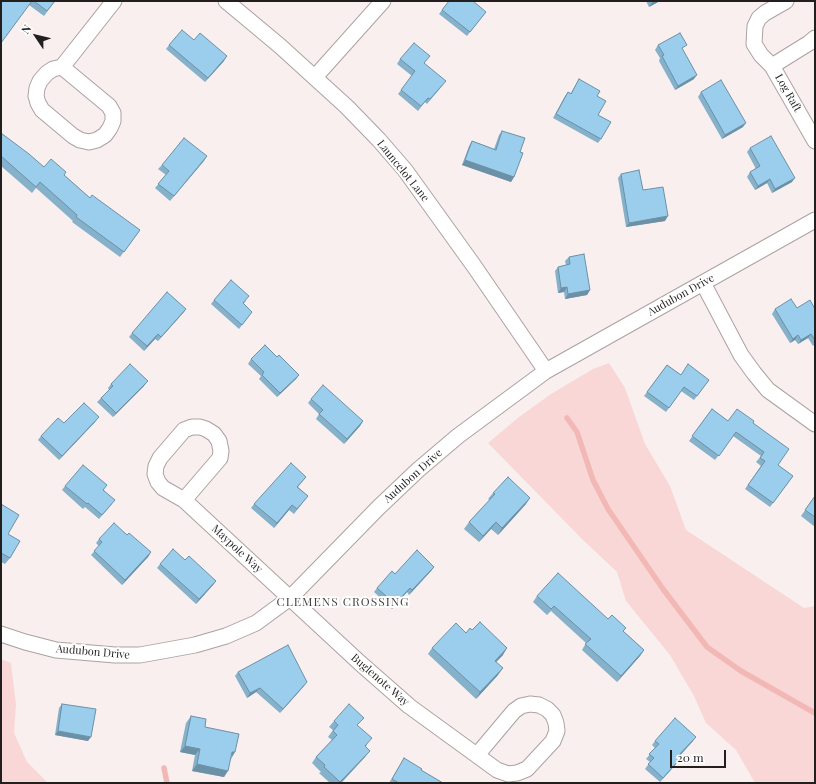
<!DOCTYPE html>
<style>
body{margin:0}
#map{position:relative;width:816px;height:784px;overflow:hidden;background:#f9efef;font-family:"Playfair Display",serif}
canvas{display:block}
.frame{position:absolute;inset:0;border:2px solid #231f1f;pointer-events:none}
.north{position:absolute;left:16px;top:16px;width:40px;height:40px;-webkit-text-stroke:3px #fff;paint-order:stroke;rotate:305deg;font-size:11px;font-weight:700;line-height:16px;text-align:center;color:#231f1f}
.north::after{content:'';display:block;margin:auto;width:14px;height:18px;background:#231f1f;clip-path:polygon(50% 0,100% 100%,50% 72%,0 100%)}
.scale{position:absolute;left:670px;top:750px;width:56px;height:18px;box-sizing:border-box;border:2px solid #231f1f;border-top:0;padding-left:5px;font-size:12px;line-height:14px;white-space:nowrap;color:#231f1f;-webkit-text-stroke:3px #fff;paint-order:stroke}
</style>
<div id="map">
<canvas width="816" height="784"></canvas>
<div class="frame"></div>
<div class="north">N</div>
<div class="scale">20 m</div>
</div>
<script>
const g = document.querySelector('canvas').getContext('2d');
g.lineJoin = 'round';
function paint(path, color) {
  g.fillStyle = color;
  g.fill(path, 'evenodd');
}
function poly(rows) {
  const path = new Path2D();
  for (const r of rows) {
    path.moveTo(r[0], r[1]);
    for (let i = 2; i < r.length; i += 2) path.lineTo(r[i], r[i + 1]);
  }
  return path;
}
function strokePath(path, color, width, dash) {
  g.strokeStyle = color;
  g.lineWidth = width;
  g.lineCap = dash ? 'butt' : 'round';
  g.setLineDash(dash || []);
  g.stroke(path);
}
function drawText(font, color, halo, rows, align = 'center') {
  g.font = font + ' "Playfair Display",serif';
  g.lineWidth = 4;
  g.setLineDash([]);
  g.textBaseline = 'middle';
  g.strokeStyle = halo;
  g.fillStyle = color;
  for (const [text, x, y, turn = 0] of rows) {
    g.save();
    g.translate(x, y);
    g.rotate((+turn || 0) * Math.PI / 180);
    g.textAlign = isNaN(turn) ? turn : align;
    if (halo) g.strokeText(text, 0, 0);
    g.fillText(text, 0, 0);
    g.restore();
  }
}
paint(poly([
 [609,363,625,388,645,444,670,486,686,530,804,608,815,606,815,783,755,783,736,750,706,723,694,696,670,655,626,601,617,572,581,538,488,443,519,417,551,394,593,369],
 [1,659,11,663,16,705,14,733,27,762,48,783,1,783]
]), '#f9d7d6');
strokePath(poly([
 [567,418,577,432,593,480,608,509,663,589,707,647,741,671,815,713],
 [164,768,167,783]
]), '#f2b8b6', 5.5);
const street = poly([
 [226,1,280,46,347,107,379,140,405,170,474,266,546,371],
 [786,1,765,13,759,18,755,26,754,44,761,55,772,66,815,141],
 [772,66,809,43,815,38],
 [62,67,109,106,113,113,113,121,110,128,105,135,97,140,89,142,80,140,73,136,42,110,38,103,36,96,37,88,40,81,47,73,53,69,62,67,114,1],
 [315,77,383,1],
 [703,283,741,355,754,373,768,390,815,424],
 [184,500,220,458,221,451,219,441,214,434,206,429,200,427,192,427,184,430,160,458,156,466,155,474,158,482,163,488,184,500,360,663,409,706,497,770,508,774,517,773,527,769,553,741,557,731,556,723,553,715,547,709,539,705,530,704,521,706,514,711,477,755],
 [1,634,25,642,56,650,115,655,140,655,195,645,226,636,256,623,290,598,379,507,418,470,458,436,546,371,815,220]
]);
strokePath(street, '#aba2a1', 17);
strokePath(street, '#fff', 15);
paint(poly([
 [1,1,55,1,44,16,29,5],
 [646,1,660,1,649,7],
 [442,10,486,12,467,36,439,14],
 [169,45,224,61,205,82,166,49],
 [658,45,683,50,694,79,675,90,659,61,660,58,655,50],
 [400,59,424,63,443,85,427,104,425,102,418,111,398,94,412,76,397,64],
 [579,79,597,96,598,115,601,139,598,143,553,118,565,96,568,92,571,93],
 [701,92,743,127,722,139,698,97],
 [502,131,520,152,514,177,511,182,462,165,469,146,472,141,494,149,499,135],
 [1,133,44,167,64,175,90,198,140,230,120,257,72,222,73,221,36,188,32,193,1,166],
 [750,148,792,182,772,193,767,183,755,190,747,177,750,172,756,169,747,152],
 [207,156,170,201,155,188,166,175,158,169,162,165],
 [621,174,643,190,665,221,626,227,618,178],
 [569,257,590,290,587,295,565,299,564,292,558,293,555,271,558,267,566,265,565,261],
 [214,300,246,301,243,304,252,312,239,329,211,304],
 [797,308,815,309,815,344,813,346,808,338,798,344,795,340,790,343,772,314,775,309],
 [186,309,183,313,158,341,155,339,144,351,129,337,132,333],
 [277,357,299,375,296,379,277,397,259,379,261,376,248,364,251,359],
 [667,365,681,375,709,380,694,400,681,391,666,412,644,396],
 [111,384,144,386,113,417,97,402,109,390,108,388],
 [311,399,363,421,360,426,344,444,316,419,319,414,308,403],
 [712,409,728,421,753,423,778,465,793,476,770,507,745,489,761,466,756,462,761,456,733,436,715,460,689,441],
 [95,422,59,460,38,440,41,436,64,423],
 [306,477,298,487,308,496,294,514,289,510,274,528,251,508,254,504],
 [65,486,104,490,112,504,99,519,85,507,83,509,62,490],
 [493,493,526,504,498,535,491,529,479,542,464,529,469,522,490,500,488,499],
 [815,496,815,527,801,516],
 [1,504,8,534,10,558,5,564,1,562],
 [127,535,151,552,148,557,122,585,91,555,99,546,96,543,99,539],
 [185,560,216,581,213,585,196,604,157,568,160,564],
 [434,567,431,571,409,595,407,592,392,609,374,592,377,588,395,574],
 [537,596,608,619,623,631,644,650,640,656,617,682,582,650,586,643,551,611,547,615,533,602],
 [466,633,503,655,496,662,498,675,476,699,428,654,432,648],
 [238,672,304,686,280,713,256,692,247,698,235,676],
 [62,704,88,741,55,735,59,708],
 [191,716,205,727,231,759,224,777,192,771,195,755,180,752,186,723],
 [334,721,358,726,367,745,365,747,365,757,341,783,330,783,319,773,321,772,312,763,316,757,332,740,328,737,333,730,329,727],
 [655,741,693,741,677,759,676,764,660,782,645,769,650,762,646,759,655,748,652,745],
 [404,758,421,770,443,783,389,783,400,765]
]), '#85b1cb');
paint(poly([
 [653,1,660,1,649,7],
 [227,56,224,61,205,82,208,78],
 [697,75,694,79,675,90,678,86],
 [746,123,743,127,722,139,725,135],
 [207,156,204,161,170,201,174,196],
 [465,160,514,177,511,182,462,165],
 [795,178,792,182,772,193,775,189],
 [770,179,767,183,755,190,758,186],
 [668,216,665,221,626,227,629,223],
 [567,287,564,292,558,293,561,288],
 [590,290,587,295,565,299,568,294],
 [186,309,183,313,158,341,161,337],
 [158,334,155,339,144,351,147,346],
 [811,334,808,338,798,344,801,340],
 [798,335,795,340,790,343,793,339],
 [299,375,296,379,277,397,280,393],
 [148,381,144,386,113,417,116,413],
 [99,417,95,422,59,460,62,456],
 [363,421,360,426,344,444,347,439],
 [530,498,526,504,498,535,502,528],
 [292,505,289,510,274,528,277,523],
 [496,522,491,529,479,542,483,536],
 [151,552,148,557,122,585,125,580],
 [434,567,431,571,409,595,412,590],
 [216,581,213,585,196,604,199,599],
 [410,588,407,592,392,609,395,604],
 [507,648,503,655,491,667,495,661],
 [644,650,640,656,617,682,621,676],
 [503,668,498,675,476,699,480,692],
 [307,682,304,686,280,713,283,709],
 [260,688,256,692,247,698,250,693],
 [58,731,91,737,88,741,55,735],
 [696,737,693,741,673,763,676,758],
 [185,746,200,749,195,755,180,752],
 [370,751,365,757,341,783,340,783],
 [232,752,235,752,231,759],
 [679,760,676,764,660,782,663,778],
 [197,764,228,771,224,777,192,771]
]), '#6c90a5');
const building = poly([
 [1,1,32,1,1,43,1,1],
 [34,1,55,1,47,11,34,1],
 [449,1,473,1,486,12,470,32,442,10,449,1],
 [182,30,194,40,200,33,227,56,208,78,169,45,182,30],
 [680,33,687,45,682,48,697,75,678,86,662,56,664,55,658,45,680,33],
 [414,43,430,56,424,63,446,81,430,99,428,98,421,106,401,90,415,71,400,59,414,43],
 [579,79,600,91,597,96,606,101,598,115,611,122,601,139,556,114,568,92,571,94,579,79],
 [721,80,746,123,725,135,701,92,721,80],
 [502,131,525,138,520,152,523,153,514,177,465,160,472,141,496,150,502,131],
 [1,133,29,154,44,167,51,159,66,172,64,175,90,198,92,195,140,230,124,252,76,217,77,215,40,182,36,187,1,156,1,133],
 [771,136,795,178,775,189,770,179,758,186,750,172,760,166,750,148,771,136],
 [184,138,207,156,174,196,158,184,169,171,162,165,184,138],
 [639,170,643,190,663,187,668,216,629,223,621,174,639,170],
 [584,254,590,290,568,294,567,287,561,288,558,267,570,264,569,257,584,254],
 [231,280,249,296,243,303,252,312,242,325,214,300,231,280],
 [167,292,186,309,161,337,158,334,147,346,132,333,167,292],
 [791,299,797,308,810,300,815,309,815,340,811,334,801,340,798,335,793,339,775,309,791,299],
 [265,345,277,357,279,355,299,375,280,393,262,375,264,372,251,359,265,345],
 [130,364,148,381,116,413,101,398,113,386,111,384,130,364],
 [688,364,709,380,697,396,684,387,669,408,647,392,667,365,681,375,688,364],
 [323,385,363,421,347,439,319,414,323,410,311,399,323,385],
 [84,403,99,417,62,456,41,436,58,418,64,423,84,403],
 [712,409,728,421,737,409,754,421,753,423,789,449,778,465,793,476,773,503,748,485,765,461,760,458,764,452,736,432,719,456,692,436,712,409],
 [291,463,306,477,297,487,308,496,297,509,292,505,277,523,254,504,291,463],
 [83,465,107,485,103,490,115,500,102,515,88,503,87,504,65,486,83,465],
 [508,477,530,498,502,528,496,522,483,536,469,522,495,494,493,493,508,477],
 [815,496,815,517,805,510,815,496],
 [1,504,19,515,8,534,20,541,10,558,1,553,1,504],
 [114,523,127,535,129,533,151,552,125,580,94,551,102,542,99,539,114,523],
 [173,549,185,560,189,556,216,581,199,599,160,564,173,549],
 [417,550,434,567,412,590,410,588,395,604,377,588,392,571,395,574,417,550],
 [558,573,608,619,612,615,626,628,623,631,644,650,621,676,585,644,591,639,554,606,551,609,537,596,558,573],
 [480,622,507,648,495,661,503,668,480,692,432,648,456,623,466,633,470,628,472,630,480,622],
 [288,645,307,682,283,709,260,688,250,693,238,672,288,645],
 [62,704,96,709,91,737,58,731,62,704],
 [349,704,364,718,357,725,372,738,365,746,370,751,340,782,324,767,325,765,316,757,337,735,333,731,338,725,334,721,349,704],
 [191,716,206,719,205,727,239,734,235,752,232,752,228,771,197,764,200,749,185,746,191,716],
 [675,718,696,737,676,758,679,760,663,778,648,764,654,758,649,754,659,744,655,741,675,718],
 [404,758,422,769,421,770,443,783,399,783,392,779,404,758]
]);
paint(building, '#9bceec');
strokePath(building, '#6c90a5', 1);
drawText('11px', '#231f1f', '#fff', [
 ["Log Raft",788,93,60],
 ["Launcelot Lane",403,171,51],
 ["Audubon Drive",681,295,-29],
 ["Audubon Drive",413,476,-42],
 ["Maypole Way",237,549,43],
 ["Audubon Drive",93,652,5],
 ["Buglenote Way",380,680,41]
]);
g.letterSpacing = '1px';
drawText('12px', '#473f3f', '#fff', [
 ["CLEMENS CROSSING",343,602]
]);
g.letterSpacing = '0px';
</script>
